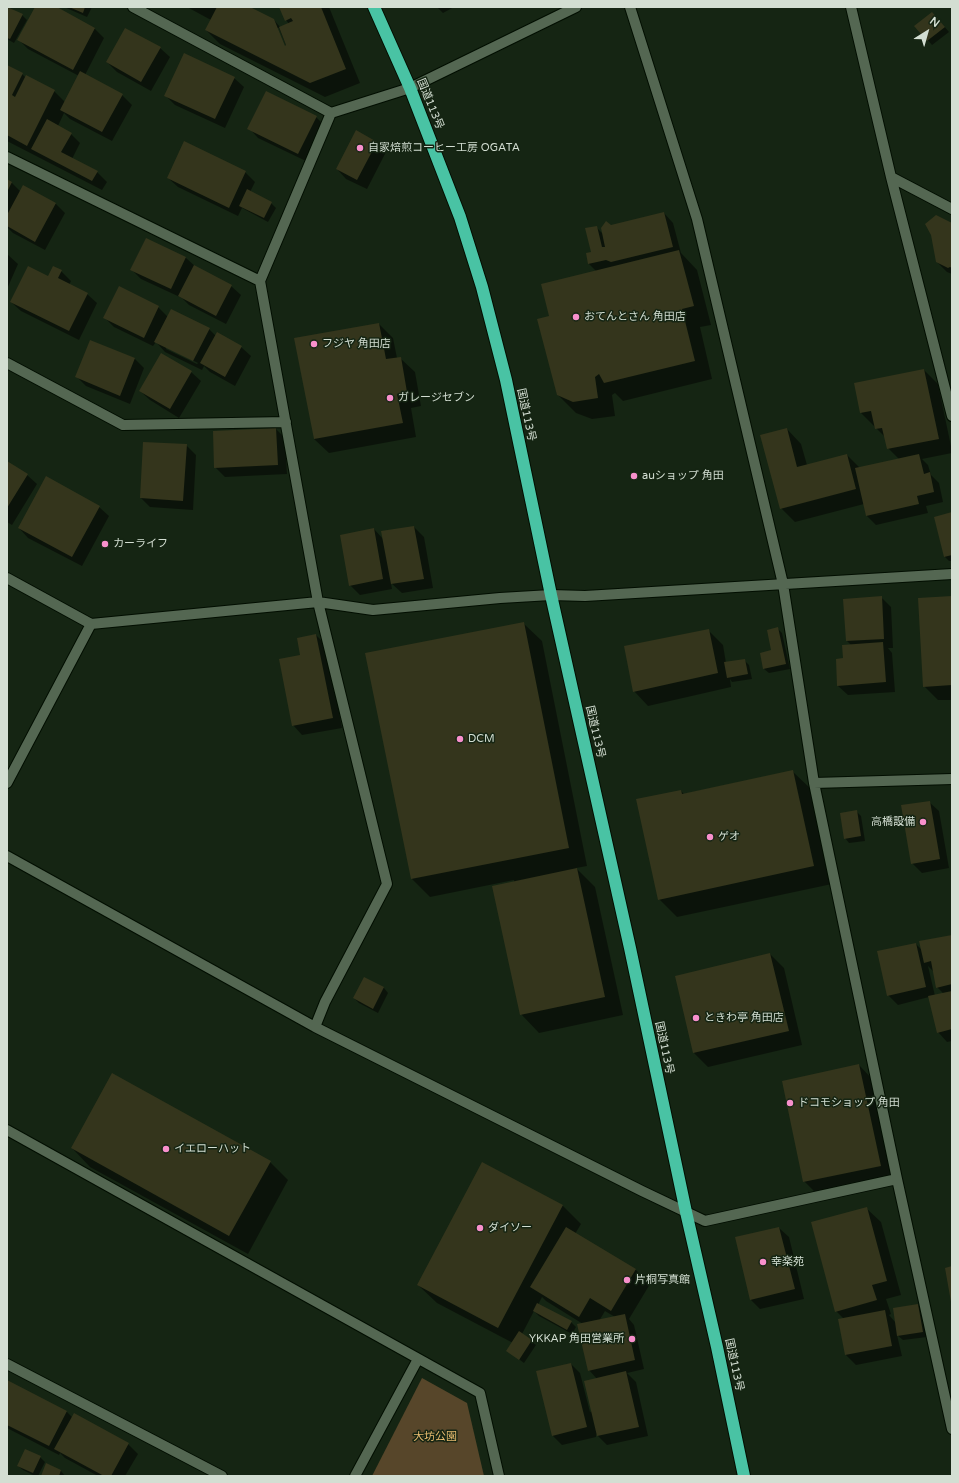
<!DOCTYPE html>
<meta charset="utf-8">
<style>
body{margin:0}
#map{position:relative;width:959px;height:1483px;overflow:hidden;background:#152513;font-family:"Varela Round",sans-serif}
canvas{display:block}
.frame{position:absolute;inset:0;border:8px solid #d3ded2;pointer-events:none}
.north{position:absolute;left:907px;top:12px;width:40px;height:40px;-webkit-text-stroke:3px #152513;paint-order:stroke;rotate:37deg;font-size:11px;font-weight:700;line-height:16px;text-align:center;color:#d3ded2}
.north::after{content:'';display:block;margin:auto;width:14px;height:18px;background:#d3ded2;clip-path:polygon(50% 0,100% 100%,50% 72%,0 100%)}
</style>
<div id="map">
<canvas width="959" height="1483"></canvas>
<div class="frame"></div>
<div class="north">N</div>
</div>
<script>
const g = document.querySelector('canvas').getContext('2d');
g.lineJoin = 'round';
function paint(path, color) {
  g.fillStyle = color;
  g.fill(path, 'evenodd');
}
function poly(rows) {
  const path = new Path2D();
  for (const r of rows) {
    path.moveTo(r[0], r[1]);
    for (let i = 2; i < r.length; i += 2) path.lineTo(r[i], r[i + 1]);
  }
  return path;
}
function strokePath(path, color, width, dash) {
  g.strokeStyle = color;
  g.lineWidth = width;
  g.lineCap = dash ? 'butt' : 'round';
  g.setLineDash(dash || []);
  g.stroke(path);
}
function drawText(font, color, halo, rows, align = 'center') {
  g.font = font + ' "Varela Round","Noto Sans JP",sans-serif';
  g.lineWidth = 3;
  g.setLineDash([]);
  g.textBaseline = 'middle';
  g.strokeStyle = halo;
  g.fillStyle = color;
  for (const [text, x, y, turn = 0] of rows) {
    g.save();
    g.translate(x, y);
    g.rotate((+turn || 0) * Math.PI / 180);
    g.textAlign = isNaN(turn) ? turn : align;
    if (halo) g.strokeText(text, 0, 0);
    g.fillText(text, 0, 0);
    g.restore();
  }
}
paint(poly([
 [422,1378,467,1403,484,1476,372,1476]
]), '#57462a');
paint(poly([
 [7,7,22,15,27,20,14,43,7,39],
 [36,7,55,7,95,29,104,38,85,75,122,95,132,105,112,141,70,119,64,113,58,126,71,134,80,143,72,159,97,172,107,182,102,190,7,141,7,66,22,74,26,78,54,91,65,102,79,76,28,49,19,40],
 [64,7,92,7,87,17],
 [187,7,248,7,274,20,280,27,289,24,286,20,280,7,329,7,360,83,325,97,220,44,206,30,211,20],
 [276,28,279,28,288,50,286,51],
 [437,7,454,7,443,13],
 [937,18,949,32,932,45,916,26],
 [160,48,170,57,151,91,117,72,107,62],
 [234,78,244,87,225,128,175,105,165,95],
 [316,117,326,127,308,162,258,138,249,128],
 [376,142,386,152,367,189,346,179,337,169],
 [245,172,255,182,250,192,271,203,276,208,268,222,242,208,238,216,178,187,168,178],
 [7,180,12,183,21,192,56,204,65,213,45,250,13,233,7,227],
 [664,213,673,223,681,253,697,270,711,325,700,327,712,379,623,401,615,393,612,395,615,416,592,419,576,413,557,394,550,317,597,272,589,264,587,254,592,253,596,227,604,235,611,226],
 [952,224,952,274,947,272,937,262],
 [146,239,186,258,196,267,231,286,241,295,226,324,189,305,182,298,141,279,131,269],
 [7,254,18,264,7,289],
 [61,271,71,281,69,285,87,294,97,303,79,340,21,311,11,302],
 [158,307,168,317,209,329,216,336,241,347,251,356,235,386,210,372,204,366,202,370,165,352,156,342,153,346,114,327,104,317],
 [166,347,198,363,197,364,166,349],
 [379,324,393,338,397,358,400,358,415,372,421,406,411,408,416,437,329,453,314,439],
 [90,341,135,359,144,368,130,404,86,386,76,376],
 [924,370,938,384,952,451,952,453,922,459,928,465,931,475,939,483,943,502,926,506,928,513,876,525,866,515,864,504,795,522,781,508,787,429,801,444,807,465,847,455,860,468,899,459,888,448,886,438,861,413],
 [191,372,201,381,179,418,150,400,140,391],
 [276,429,285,438,287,474,225,477,215,467],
 [186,445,196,455,193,510,150,507,141,498],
 [7,462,27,475,37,484,12,525,7,522],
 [99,507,109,516,82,566,28,538,19,528],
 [952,513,952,561,949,561,945,557,935,518],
 [414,527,424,537,433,588,402,593,391,583,392,589,360,595,350,585,374,529,384,540],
 [881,597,891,607,893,648,888,648,892,653,895,692,848,695,838,686,844,659,851,645,847,641],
 [952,597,952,700,938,700,924,686],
 [523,623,542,641,587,866,576,868,595,887,623,1015,539,1033,521,1014,514,880,430,897,412,879],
 [777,628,782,633,790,669,769,673,764,669,772,651],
 [708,630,723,645,726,663,744,660,749,665,752,679,732,682,730,679,731,687,648,706,634,691],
 [316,635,326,645,342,728,302,735,293,725,301,656],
 [792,771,811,789,832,884,677,917,659,899,681,791,684,794],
 [929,802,939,811,949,868,922,873,912,863],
 [856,811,861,816,865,841,849,843,845,838],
 [952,936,952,1041,947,1042,938,1032,929,997,898,1005,888,995,916,944,922,950],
 [928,966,934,972,937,987,944,994,935,996],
 [770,954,784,968,802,1045,708,1067,694,1053],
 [365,978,384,988,388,993,378,1013,359,1003,354,998],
 [859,1065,873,1080,895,1180,819,1196,804,1181],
 [72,1148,270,1162,288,1180,248,1254,90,1167],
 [562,1205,581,1224,575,1234,636,1270,650,1284,629,1319,634,1325,644,1369,627,1373,636,1382,648,1436,607,1445,596,1434,596,1437,562,1445,553,1436,537,1372,571,1364,580,1373,590,1412,592,1411,597,1379,589,1370,583,1324,546,1301,542,1297,538,1305,571,1322,576,1327,572,1334,539,1316,534,1311,522,1334,536,1345,524,1363,508,1351,513,1343,437,1303,418,1285],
 [605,1311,615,1317,599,1321],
 [866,1208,881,1222,901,1295,886,1299,891,1314,889,1315,896,1323,918,1305,923,1310,927,1337,903,1340,897,1335,902,1356,856,1365,846,1355,839,1320,844,1319,836,1311],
 [779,1228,789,1237,804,1299,760,1309,751,1300],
 [7,1382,67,1412,72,1417,128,1444,138,1454,125,1476,98,1476,65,1458,60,1453,59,1455,7,1428],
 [40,1457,45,1462,38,1476,35,1476,23,1470,18,1466],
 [46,1464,61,1471,65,1476,42,1476]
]), '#0007');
paint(poly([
 [7,7,23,14,10,39,7,38],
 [35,7,57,7,95,28,73,70,17,40],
 [69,7,85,7,83,13],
 [217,7,250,7,274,19,285,46,286,45,279,27,293,21,291,18,285,21,279,7,321,7,346,69,310,83,205,30],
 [932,12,945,27,927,41,914,26],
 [125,28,161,47,141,82,106,62],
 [184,53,235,77,215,119,164,96],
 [7,65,23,73,12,95,15,97,26,75,55,90,27,146,7,135],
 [80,71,123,94,102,132,60,110],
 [266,91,317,116,298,154,247,129],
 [47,119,72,133,61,152,98,171,92,181,31,149],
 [356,130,377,142,357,180,336,169],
 [184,141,246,171,229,208,167,178],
 [7,179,12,182,7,192],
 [23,185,56,203,35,242,7,226,7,215],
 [247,189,272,202,264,218,239,206],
 [664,212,673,247,611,262,606,260,588,264,586,253,591,252,585,228,597,226,602,247,605,247,601,228,606,221,611,225],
 [936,215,952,223,952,268,950,267,948,268,936,262,931,235,925,224],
 [146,238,186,257,171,289,130,270],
 [679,250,694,306,682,309,695,361,604,383,599,374,595,377,598,398,573,402,557,395,537,319,549,316,541,284],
 [194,265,232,285,216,316,178,296],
 [28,266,48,276,53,266,62,270,58,278,88,293,69,331,10,302],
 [119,286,159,306,144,338,103,318],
 [171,309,210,328,193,361,154,342],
 [379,323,386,359,401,357,407,392,397,394,403,423,314,439,294,338],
 [217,332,242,346,225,377,200,363],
 [90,340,135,358,120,396,75,377],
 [161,353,192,371,170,409,139,391],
 [924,369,939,439,887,449,882,428,875,429,871,411,860,413,854,383],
 [276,428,278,465,214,468,213,431],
 [787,428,797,467,847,454,856,489,780,509,760,435],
 [143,442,187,444,183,501,140,498],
 [919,454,924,474,930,472,934,492,917,496,919,504,866,516,855,468],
 [7,461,28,474,7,508],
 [46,476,100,506,72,557,18,528],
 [952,512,952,555,944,557,934,517],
 [414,526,424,579,391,584,381,531],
 [374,528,383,579,349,586,340,535],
 [882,596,884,639,846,641,843,599],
 [952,596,952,685,923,687,918,598],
 [524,622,569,848,411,879,365,653],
 [778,627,786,664,763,669,760,653,771,650,767,630],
 [709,629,718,673,633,692,624,646],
 [316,634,333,718,292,726,279,659,300,655,297,638],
 [883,642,886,682,837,686,836,659,843,658,842,645],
 [745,659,748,674,727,678,724,662],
 [793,770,814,866,658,900,636,799,681,790,682,794],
 [930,801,940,859,911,864,901,805],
 [857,810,861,836,844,839,840,813],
 [577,868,605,997,520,1015,492,886],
 [952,935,952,984,936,988,931,961,924,963,919,941],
 [916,943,926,987,887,996,877,951],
 [770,953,789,1031,693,1053,675,976],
 [364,977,384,987,373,1009,353,998],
 [952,991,952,1029,937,1033,928,996],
 [859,1064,881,1166,803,1182,782,1081],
 [112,1073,271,1161,229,1236,71,1148],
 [482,1162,563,1205,498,1328,417,1285],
 [867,1207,887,1281,872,1285,877,1300,835,1312,811,1222],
 [566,1227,636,1269,611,1311,590,1298,579,1317,530,1287],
 [779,1227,795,1289,750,1300,735,1237],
 [952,1266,952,1302,951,1302,945,1268],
 [537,1303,572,1321,567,1330,533,1311],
 [918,1304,923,1332,897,1336,893,1308],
 [885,1310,892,1346,845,1355,838,1319],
 [625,1314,635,1360,588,1371,577,1324],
 [519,1331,532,1340,519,1360,506,1351],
 [571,1363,587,1427,552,1436,536,1371],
 [626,1371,639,1427,597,1436,584,1381],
 [7,1380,67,1411,49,1446,7,1425],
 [74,1413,129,1443,111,1476,104,1476,54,1449],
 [25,1449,41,1456,33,1473,17,1466],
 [46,1463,61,1470,59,1476,41,1476]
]), '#34351c');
const minor = poly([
 [133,7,331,113,410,88,576,7],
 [630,7,697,219,783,584,814,783,897,1179,952,1429],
 [851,7,891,177,952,416],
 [7,157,260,281],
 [891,177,952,209],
 [7,363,123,425,286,422],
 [7,578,91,624,318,602,373,610,500,598,551,595,585,596,952,574],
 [7,783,91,624],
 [814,783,952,779],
 [7,856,315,1027,642,1191,705,1221,897,1179],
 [315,1027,325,1002,387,884,318,602,260,281,331,113],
 [7,1130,480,1393,499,1476],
 [7,1364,222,1476],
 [355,1476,418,1359]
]);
const highway = poly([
 [374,7,410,88,460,217,482,287,506,380,551,595,630,948,686,1212,717,1347,744,1476]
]);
strokePath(minor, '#020e01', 12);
strokePath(highway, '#020e01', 14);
strokePath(minor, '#546752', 10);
strokePath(highway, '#49c3a4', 12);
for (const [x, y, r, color] of [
 [360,148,4,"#f890cc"],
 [576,317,4,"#f890cc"],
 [314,344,4,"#f890cc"],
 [390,398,4,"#f890cc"],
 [634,476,4,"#f890cc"],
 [105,544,4,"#f890cc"],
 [460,739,4,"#f890cc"],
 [923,822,4,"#f890cc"],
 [710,837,4,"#f890cc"],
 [696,1018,4,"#f890cc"],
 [790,1103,4,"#f890cc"],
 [166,1149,4,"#f890cc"],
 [480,1228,4,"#f890cc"],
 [763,1262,4,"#f890cc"],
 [627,1280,4,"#f890cc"],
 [632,1339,4,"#f890cc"]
]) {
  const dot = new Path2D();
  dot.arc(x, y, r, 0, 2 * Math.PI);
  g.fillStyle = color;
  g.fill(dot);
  strokePath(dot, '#152513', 1.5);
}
drawText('11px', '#d3ded2', '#152513', [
 ["国道113号",430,104,68],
 ["国道113号",526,415,78],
 ["国道113号",595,732,77],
 ["国道113号",664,1048,78],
 ["国道113号",734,1365,78]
]);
drawText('11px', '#d3ded2', '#152513', [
 ["自家焙煎コーヒー工房 OGATA",368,148],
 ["おてんとさん 角田店",584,317],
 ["フジヤ 角田店",322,344],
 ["ガレージセブン",398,398],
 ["auショップ 角田",642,476],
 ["カーライフ",113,544],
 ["DCM",468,739],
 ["高橋設備",915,822,"right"],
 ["ゲオ",718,837],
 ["ときわ亭 角田店",704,1018],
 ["ドコモショップ 角田",798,1103],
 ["イエローハット",174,1149],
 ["ダイソー",488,1228],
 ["幸楽苑",771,1262],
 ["片桐写真館",635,1280],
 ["YKKAP 角田営業所",624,1339,"right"]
], 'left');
drawText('11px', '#e8bb6f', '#152513', [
 ["大坊公園",435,1437]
]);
</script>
